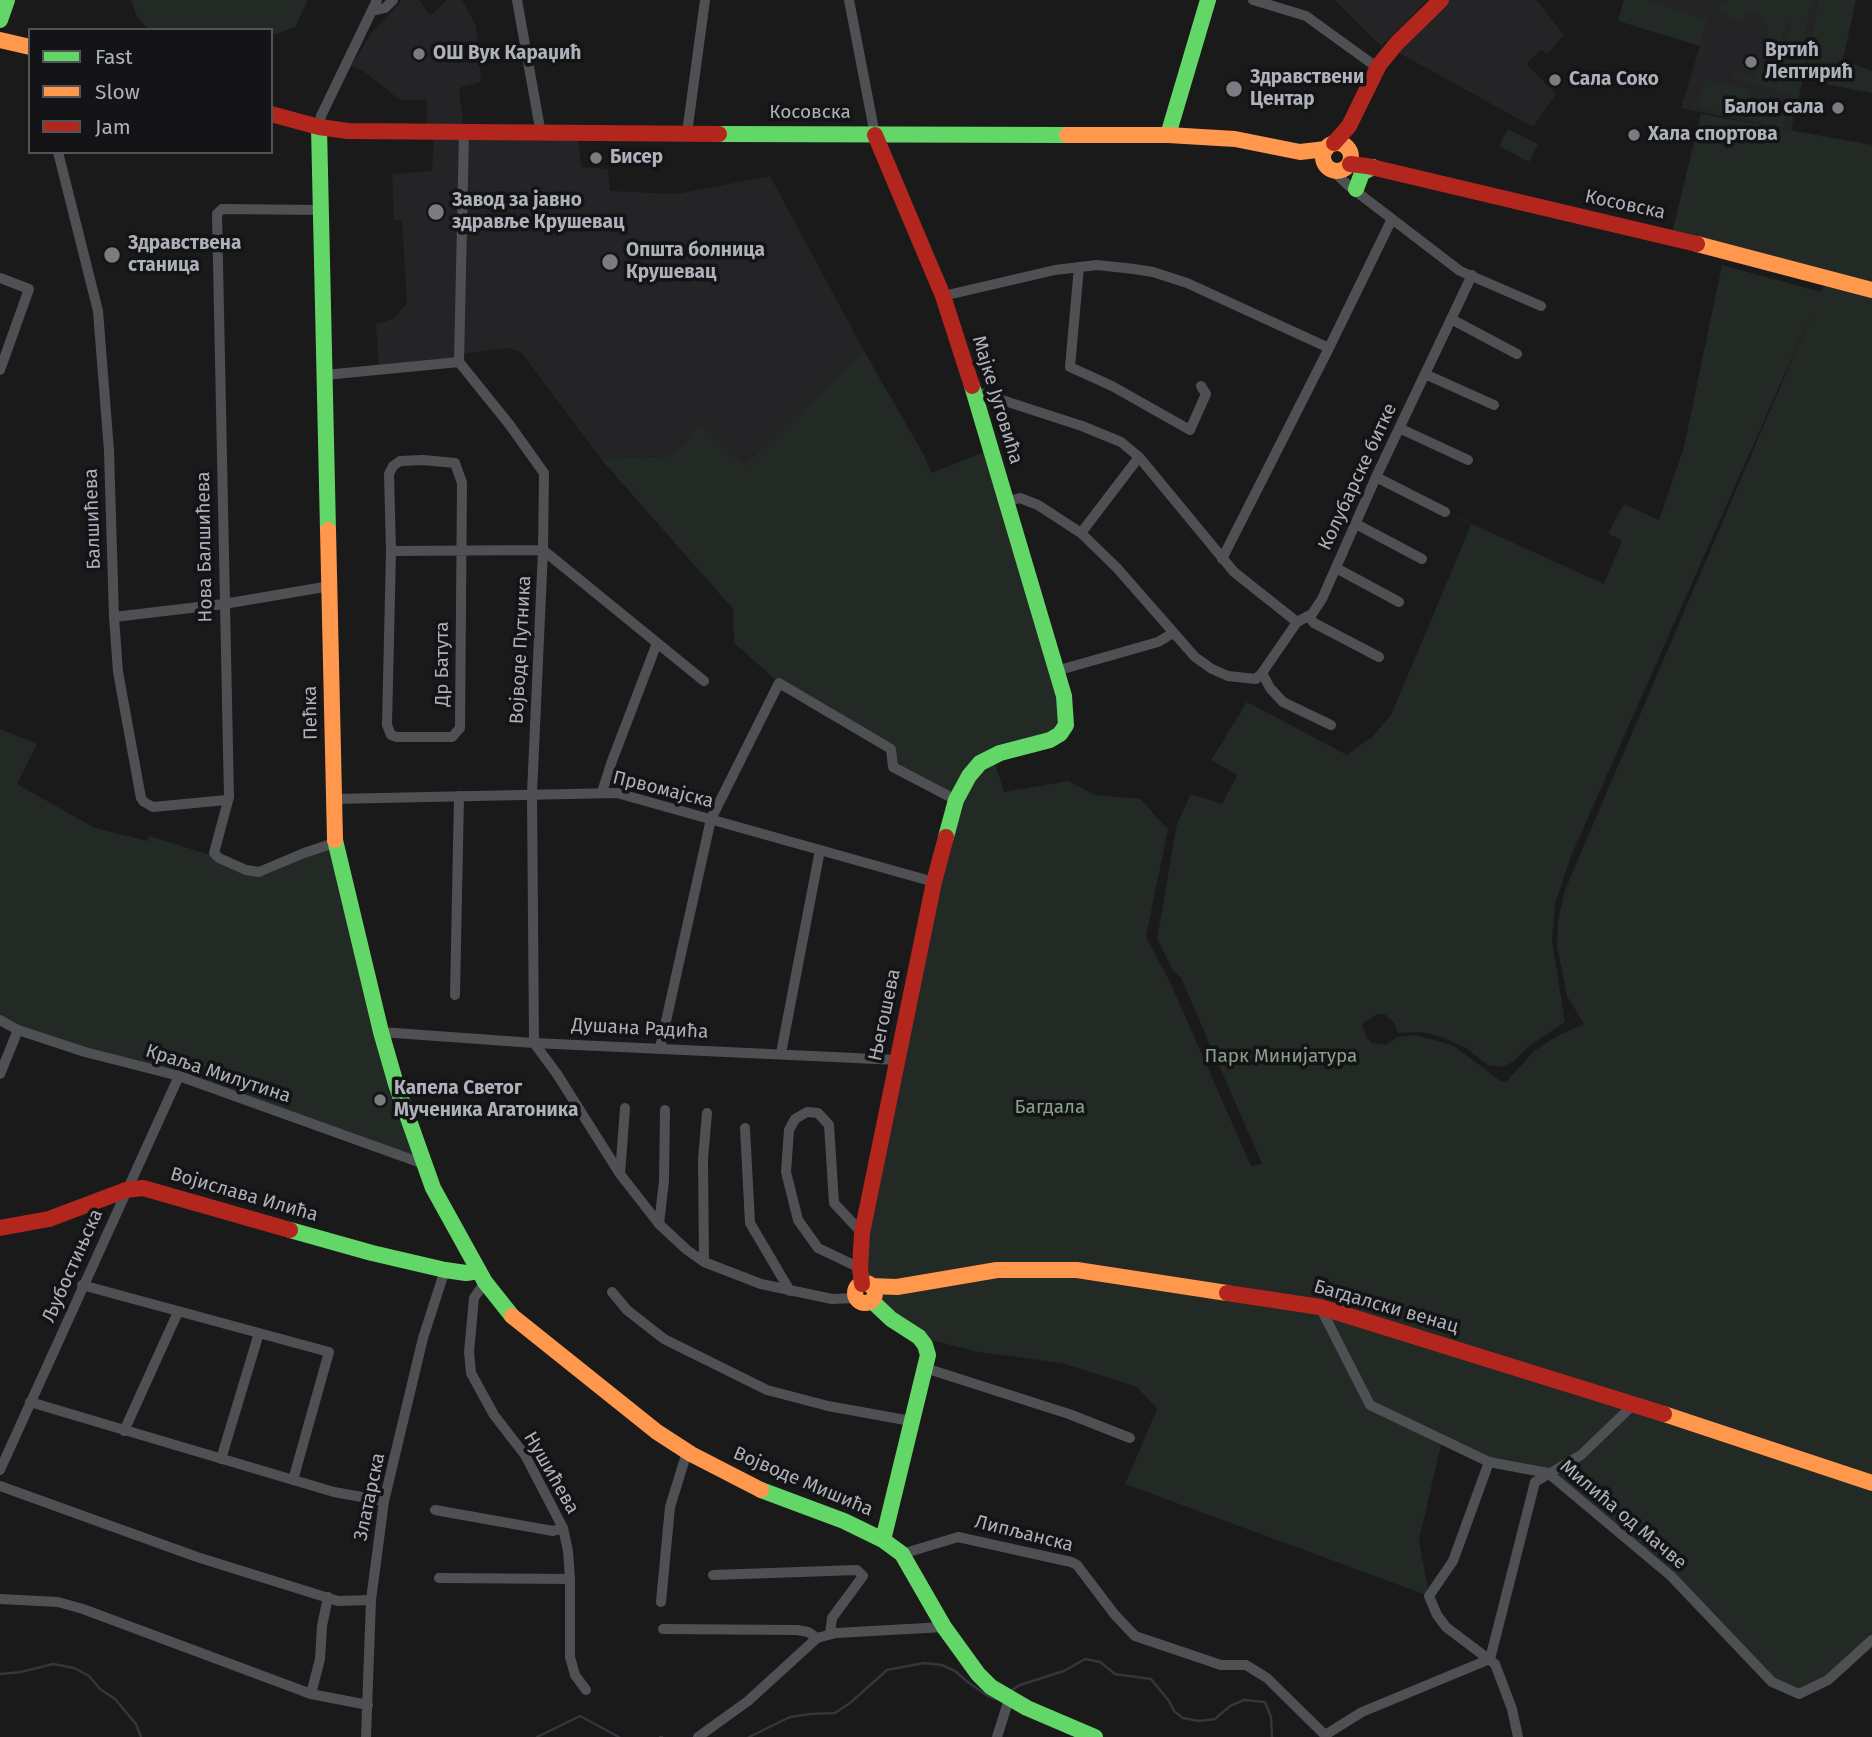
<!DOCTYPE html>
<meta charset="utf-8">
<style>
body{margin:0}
#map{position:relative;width:1872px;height:1737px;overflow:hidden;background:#1a1a1a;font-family:"Fira Sans",sans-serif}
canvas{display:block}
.legend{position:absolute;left:28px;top:28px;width:245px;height:126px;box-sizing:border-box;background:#141416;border:2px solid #515357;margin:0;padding:9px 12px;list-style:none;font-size:21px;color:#adb1b9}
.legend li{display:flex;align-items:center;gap:14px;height:35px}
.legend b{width:35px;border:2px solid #515357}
</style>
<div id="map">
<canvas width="1872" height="1737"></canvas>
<ul class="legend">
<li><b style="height:9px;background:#63d668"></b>Fast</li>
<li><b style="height:9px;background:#ff974d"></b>Slow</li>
<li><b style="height:9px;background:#b3261e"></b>Jam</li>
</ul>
</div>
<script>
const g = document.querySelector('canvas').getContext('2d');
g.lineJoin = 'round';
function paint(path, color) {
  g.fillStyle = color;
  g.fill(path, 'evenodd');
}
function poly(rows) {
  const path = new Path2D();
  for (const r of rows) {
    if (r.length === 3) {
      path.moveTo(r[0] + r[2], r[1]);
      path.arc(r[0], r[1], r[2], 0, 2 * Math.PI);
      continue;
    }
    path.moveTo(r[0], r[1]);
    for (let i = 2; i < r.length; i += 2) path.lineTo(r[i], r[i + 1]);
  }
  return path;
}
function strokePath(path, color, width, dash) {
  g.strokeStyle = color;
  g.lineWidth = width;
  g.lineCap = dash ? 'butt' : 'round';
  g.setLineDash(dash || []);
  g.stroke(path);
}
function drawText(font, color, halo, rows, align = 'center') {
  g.font = font + ' "Fira Sans",sans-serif';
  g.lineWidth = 7;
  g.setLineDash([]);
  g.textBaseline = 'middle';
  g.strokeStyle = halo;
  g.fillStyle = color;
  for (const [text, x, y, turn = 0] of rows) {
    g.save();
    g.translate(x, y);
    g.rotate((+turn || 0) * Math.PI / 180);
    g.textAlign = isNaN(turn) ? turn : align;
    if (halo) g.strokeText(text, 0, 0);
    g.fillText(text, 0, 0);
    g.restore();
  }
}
paint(poly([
 [402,0,419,0,430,16,447,0,462,0,476,26,481,82,459,88,464,131,578,138,581,167,608,169,610,191,676,194,770,176,864,351,744,465,687,442,668,456,601,459,521,352,507,348,460,354,459,362,379,370,376,324,393,319,407,303,402,220,394,220,392,174,432,171,434,132,427,131,427,100,400,100,363,71,351,66,373,31],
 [1335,0,1427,0,1381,46],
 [1441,0,1536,0,1564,35,1547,54,1541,49,1526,64,1556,94,1533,127,1392,49],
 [1647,0,1821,0,1791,131,1681,108,1708,19]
]), '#242426');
paint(poly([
 [131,0,308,0,295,27,271,36,271,30,149,30,137,17],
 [1624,0,1647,0,1708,19,1700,46,1618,21],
 [1728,0,1812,0,1802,48,1787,44,1791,24,1786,23,1781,42,1765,38,1768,28,1762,25,1764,17,1748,12,1745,21,1727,17,1714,8],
 [1818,0,1856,0,1843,60,1872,71,1872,93,1805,80],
 [1785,46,1806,50,1791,125,1788,124,1794,96,1776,92],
 [1757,66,1778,71,1774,89,1733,79,1735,71,1755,76],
 [1704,80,1751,89,1746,107,1787,116,1785,128,1697,108],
 [1701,114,1872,145,1872,1640,1828,1680,1799,1694,1772,1682,1671,1576,1548,1473,1489,1462,1442,1441,1419,1540,1429,1596,1125,1484,1157,1409,1137,1387,1062,1363,978,1352,919,1337,874,1298,860,1268,956,800,893,767,891,749,779,683,734,643,733,609,601,459,668,456,687,442,699,425,744,465,864,351,924,455,931,473,990,450,1066,725,993,757,1004,792,1068,781,1095,795,1140,799,1168,829,1146,937,1170,982,1251,1166,1262,1164,1181,978,1173,970,1157,939,1177,824,1191,794,1222,804,1237,775,1211,760,1247,702,1347,755,1373,736,1391,715,1471,525,1445,512,1604,584,1622,541,1608,533,1624,504,1659,520,1684,447,1722,265,1821,292,1826,280,1671,237],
 [1814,308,1565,890,1558,920,1557,946,1567,996,1584,1024,1557,1036,1534,1051,1507,1081,1502,1082,1454,1046,1435,1040,1415,1035,1397,1037,1386,1045,1372,1043,1367,1038,1362,1024,1377,1014,1384,1014,1394,1022,1398,1033,1421,1032,1439,1036,1466,1048,1488,1065,1502,1067,1513,1062,1529,1046,1565,1022,1552,941,1555,904,1571,856],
 [1508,129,1538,144,1529,162,1499,146],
 [0,729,37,744,17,784,95,828,148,841,149,836,220,858,265,875,335,845,424,1164,0,1020]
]), '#232924');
strokePath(poly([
 [0,1674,21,1672,53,1664,74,1668,89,1676,100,1689,115,1699,136,1724,141,1737],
 [1010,1691,1020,1685,1064,1671,1085,1659,1100,1662,1115,1674,1151,1679,1169,1701,1174,1711,1183,1718,1199,1721,1215,1719,1230,1706,1244,1700,1265,1702,1271,1717,1272,1737],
 [537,1737,580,1716,619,1737],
 [660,1737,662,1737],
 [749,1737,790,1717,810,1714,835,1713,850,1703,887,1670,924,1663,942,1665,955,1671,969,1683,988,1696,996,1699]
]), '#31373d', 2.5);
strokePath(poly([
 [517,0,541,134],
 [849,0,875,135],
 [1253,0,1306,16,1371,63,1379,65],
 [372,11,385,8,393,0],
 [319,127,321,116,377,0],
 [464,132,459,362,509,424,544,473,543,550,532,793,534,1043,557,1074,620,1174,659,1224,687,1250,704,1262,761,1284,832,1299,856,1298],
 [687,133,705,0],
 [58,152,98,311,109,451,114,617,118,672,141,798,144,802,153,807,226,800],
 [1333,171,1349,186,1460,271,1541,306],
 [320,210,222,209,217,214,229,797,214,853,219,858,246,870,259,872,304,853,334,843],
 [1079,267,1070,367,1112,386,1190,430,1206,394,1201,386],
 [0,278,29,289,0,370],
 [943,296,1055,270,1097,265,1134,269,1153,272,1187,283,1329,348],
 [1451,319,1517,354],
 [1425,374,1494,405],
 [325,375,459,362],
 [974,391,1082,426,1121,442,1139,457,1234,572,1297,622],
 [1399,428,1468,460],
 [423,460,455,463,462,483,460,728,452,737,397,737,391,735,387,725,391,551,389,474,393,466,400,461,423,460],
 [1376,477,1445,512],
 [1005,502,1020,498,1038,505,1081,533,1117,568,1195,657,1212,669,1228,676,1256,679,1262,673,1297,622,1312,614,1322,599,1376,477,1472,275],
 [1356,524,1422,559],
 [1081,533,1139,457],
 [543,550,704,681],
 [391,551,543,550],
 [1222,559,1329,348,1392,219],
 [1336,568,1399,602],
 [114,617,224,604,330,586],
 [1309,617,1314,623,1379,657],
 [1056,671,1158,642,1173,633],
 [1262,673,1270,688,1283,702,1331,725],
 [602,792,612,761,657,643],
 [333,799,617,793,934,882],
 [455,995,459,796],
 [0,1020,18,1030,85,1052,179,1076,424,1164],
 [381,1032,534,1043,897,1060],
 [660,1048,711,819,779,683,891,749,893,767,956,800],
 [781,1053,820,850],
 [0,1074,18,1030],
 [745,1128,750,1223,790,1291],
 [620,1174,625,1108],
 [659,1224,664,1181,665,1110],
 [704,1262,703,1159,707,1113],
 [860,1268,818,1248,798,1220,786,1172,789,1130,795,1119,807,1112,818,1113,829,1125,834,1203,862,1233],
 [485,1282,474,1298,469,1352,471,1373,494,1415,525,1455,563,1528,568,1551,570,1579,570,1657,575,1675,586,1690],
 [82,1285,329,1352,293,1480],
 [612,1292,627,1310,664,1339,767,1390,828,1406,911,1421],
 [1320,1307,1370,1405,1489,1462,1548,1473,1671,1576,1772,1682,1799,1694,1828,1680,1872,1640],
 [925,1368,1069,1414,1130,1438],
 [30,1402,334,1492,384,1501],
 [124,1431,178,1312],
 [221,1459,259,1333],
 [1489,1462,1453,1561,1429,1596,1437,1615,1446,1627,1495,1664,1512,1709,1518,1737],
 [0,1470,179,1076],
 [0,1486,197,1557,338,1601,371,1600],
 [435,1510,553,1531,563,1528],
 [902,1554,958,1537,1071,1562,1077,1565,1115,1615,1135,1636,1221,1665,1246,1665,1267,1678,1327,1737],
 [713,1575,857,1570,863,1576,832,1618,830,1634],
 [439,1578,570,1579],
 [0,1599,58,1602,83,1609,311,1694,368,1705],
 [661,1602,670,1507,687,1452],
 [663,1629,797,1630,808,1632,817,1638],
 [311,1694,320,1659,322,1626,328,1597],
 [1325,1735,1362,1712,1490,1659,1535,1482,1581,1455,1634,1404],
 [366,1737,371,1600,384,1501,423,1338,445,1270],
 [698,1737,748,1701,817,1638,836,1633,944,1627],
 [997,1737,1009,1699]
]), '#4f5053', 10);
strokePath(poly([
 [0,20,7,0],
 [319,127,328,530],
 [719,134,1067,135],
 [1168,135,1208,0],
 [1356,189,1362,173,1373,167],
 [946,837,956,800,969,776,980,763,1000,753,1050,740,1060,734,1066,725,1064,696,972,386],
 [335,840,381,1032,396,1084,433,1188,485,1282,512,1316],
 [290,1230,372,1253,445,1270,466,1273,479,1271],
 [872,1301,891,1319,919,1337,925,1345,928,1355,883,1540],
 [761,1490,844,1521,883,1540,902,1554,944,1627,978,1674,991,1687,1027,1708,1095,1737]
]), '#63d668', 16);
strokePath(poly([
 [0,40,30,47],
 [1067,135,1168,135,1235,139,1300,152,1326,149],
 [1337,157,14],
 [1697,244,1872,290],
 [328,530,335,840],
 [865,1293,10],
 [871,1286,897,1287,997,1270,1077,1270,1227,1293],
 [512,1316,657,1432,691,1454,761,1490],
 [1664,1414,1872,1483]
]), '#ff974d', 16);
strokePath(poly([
 [271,114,319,127,348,131,719,134],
 [875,135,943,296,972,386],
 [1334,143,1349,126,1379,65,1397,43,1441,0],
 [1350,164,1367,166,1697,244],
 [0,1228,49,1219,126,1190,143,1188,290,1230],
 [862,1284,860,1268,862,1233,934,882,946,837],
 [1227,1293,1320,1307,1664,1414]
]), '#b3261e', 16);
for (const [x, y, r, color] of [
 [419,54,7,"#7a7c81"],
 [1751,62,7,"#7a7c81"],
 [1555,80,7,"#7a7c81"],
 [1234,89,9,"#7a7c81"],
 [1838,108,7,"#7a7c81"],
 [1634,135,7,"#7a7c81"],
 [596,158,7,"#7a7c81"],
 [436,212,9,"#7a7c81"],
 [112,255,9,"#7a7c81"],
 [610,262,9,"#7a7c81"],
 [380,1100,7,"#7a7c81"]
]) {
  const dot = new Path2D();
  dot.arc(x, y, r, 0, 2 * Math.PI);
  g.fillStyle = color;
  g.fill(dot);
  strokePath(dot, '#141416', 2.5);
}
drawText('bold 19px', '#adb1b9', '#141416', [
 ["Вртић",1765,51],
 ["Лептирић",1765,73],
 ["ОШ Вук Караџић",433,54],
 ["Здравствени",1250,78],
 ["Центар",1250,100],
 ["Сала Соко",1569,80],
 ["Балон сала",1824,108,"right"],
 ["Хала спортова",1648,135],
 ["Бисер",610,158],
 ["Завод за јавно",452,201],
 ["здравље Крушевац",452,223],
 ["Здравствена",128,244],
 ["станица",128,266],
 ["Општа болница",626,251],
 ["Крушевац",626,273],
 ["Капела Светог",394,1089],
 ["Мученика Агатоника",394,1111]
], 'left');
drawText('19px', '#adb1b9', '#141416', [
 ["Косовска",810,113],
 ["Косовска",1625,205,12],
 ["Мајке Југовића",997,400,73],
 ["Колубарске битке",1358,477,-65],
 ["Балшићева",93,519,-92],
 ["Нова Балшићева",205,547,-91],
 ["Војводе Путника",521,650,-87],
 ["Др Батута",443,664,-90],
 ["Пећка",311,713,-91],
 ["Првомајска",663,790,14],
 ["Његошева",885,1015,-78],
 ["Душана Радића",640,1029,3],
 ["Краља Милутина",218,1074,18],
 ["Војислава Илића",244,1195,16],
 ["Љубостињска",73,1266,-66],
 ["Багдалски венац",1386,1307,16],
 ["Нушићева",551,1473,60],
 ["Војводе Мишића",803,1482,23],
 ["Златарска",370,1497,-78],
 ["Милића од Мачве",1623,1515,40],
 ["Липљанска",1024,1534,14]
]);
drawText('19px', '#87a288', '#141416', [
 ["Парк Минијатура",1281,1057],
 ["Багдала",1050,1108]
]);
</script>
